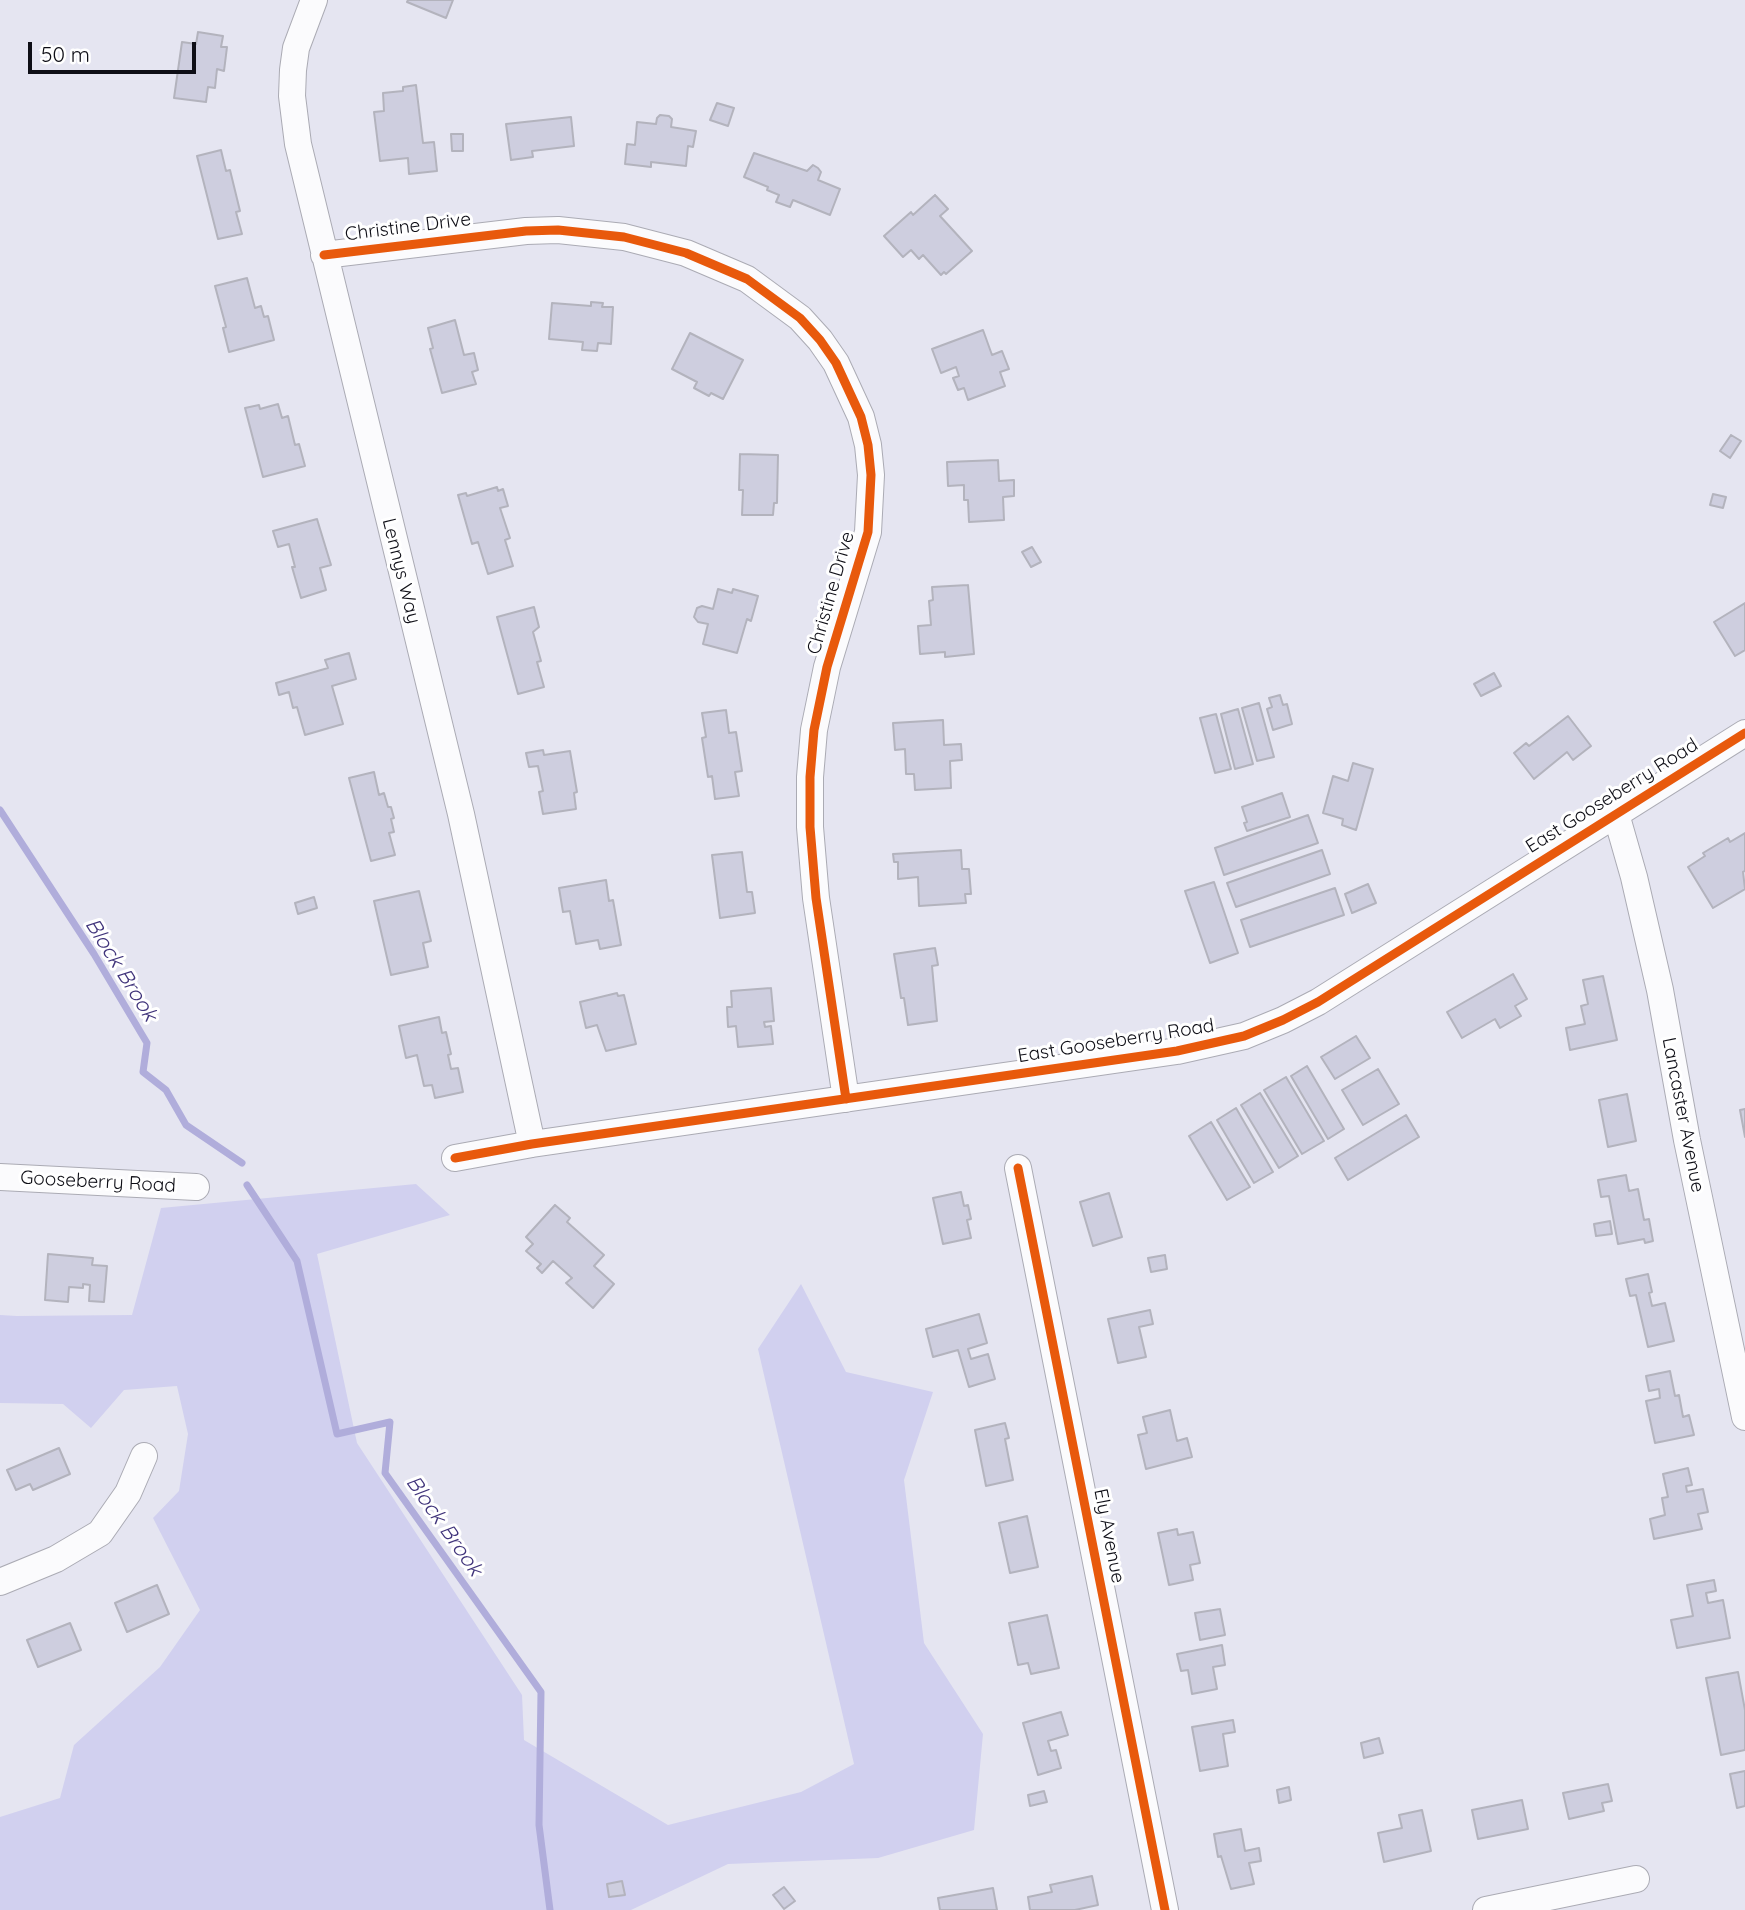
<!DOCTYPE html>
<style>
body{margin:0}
#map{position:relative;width:1745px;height:1910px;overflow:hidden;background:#e5e5f1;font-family:Quicksand,sans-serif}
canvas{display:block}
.scale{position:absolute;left:28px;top:42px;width:168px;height:32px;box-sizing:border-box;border:4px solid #0e0e16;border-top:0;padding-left:9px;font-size:21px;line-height:24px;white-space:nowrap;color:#0e0e16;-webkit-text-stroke:5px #fff;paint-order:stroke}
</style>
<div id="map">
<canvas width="1745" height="1910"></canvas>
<div class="scale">50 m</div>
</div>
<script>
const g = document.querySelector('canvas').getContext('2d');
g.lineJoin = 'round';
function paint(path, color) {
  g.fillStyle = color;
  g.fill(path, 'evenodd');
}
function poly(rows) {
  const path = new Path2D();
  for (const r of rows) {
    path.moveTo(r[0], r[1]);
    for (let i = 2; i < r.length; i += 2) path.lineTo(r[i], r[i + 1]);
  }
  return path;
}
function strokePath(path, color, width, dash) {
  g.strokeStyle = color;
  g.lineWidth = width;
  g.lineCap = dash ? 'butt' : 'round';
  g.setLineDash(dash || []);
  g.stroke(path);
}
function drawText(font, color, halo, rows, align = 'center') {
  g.font = font + ' Quicksand,sans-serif';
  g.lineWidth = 6;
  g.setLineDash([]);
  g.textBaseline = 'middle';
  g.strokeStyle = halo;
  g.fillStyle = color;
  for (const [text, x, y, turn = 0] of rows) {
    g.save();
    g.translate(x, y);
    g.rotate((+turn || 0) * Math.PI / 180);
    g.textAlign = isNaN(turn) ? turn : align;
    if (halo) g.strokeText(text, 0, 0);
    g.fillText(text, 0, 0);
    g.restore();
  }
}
paint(poly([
 [416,1184,450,1215,317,1254,357,1443,522,1695,524,1740,668,1825,801,1792,854,1764,758,1349,801,1284,846,1372,933,1392,904,1480,924,1643,983,1734,974,1830,878,1858,728,1864,631,1910,0,1910,0,1817,60,1798,74,1745,160,1667,200,1610,153,1518,179,1491,188,1434,177,1386,124,1390,91,1428,63,1404,0,1403,0,1315,17,1316,132,1315,161,1208]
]), '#d1d0ef');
strokePath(poly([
 [0,810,94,954,147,1043,143,1072,166,1090,186,1125,242,1163],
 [247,1185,297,1261,337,1434,390,1422,385,1473,541,1692,539,1825,550,1910]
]), '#b0addb', 7);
const building = poly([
 [408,0,453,0,446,18,407,2,408,0],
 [198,32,223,36,221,47,227,47,224,71,217,69,215,88,208,87,206,102,174,98,182,42,196,44,198,32],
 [416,85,423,143,434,142,437,171,409,174,408,158,380,161,374,112,384,111,383,93,403,91,403,87,416,85],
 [717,103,734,108,728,126,710,120,717,103],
 [660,115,669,116,672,119,671,127,696,131,693,147,688,146,686,166,651,162,651,167,625,164,627,144,635,145,637,122,656,124,657,118,660,115],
 [571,117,574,146,532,151,533,157,511,160,506,124,571,117],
 [451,134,463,134,463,151,452,151,451,134],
 [221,150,226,171,230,170,240,211,236,212,242,234,218,239,197,156,221,150],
 [754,153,807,171,813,165,818,168,821,172,818,180,840,189,830,215,793,200,790,207,776,202,779,195,767,190,768,187,744,177,754,153],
 [935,195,948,209,940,216,972,251,946,274,944,272,941,275,923,255,919,259,911,250,903,257,884,236,911,212,913,215,935,195],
 [247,278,255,308,261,306,264,317,268,316,274,340,229,352,223,328,226,327,215,286,247,278],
 [591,302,603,303,602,307,613,307,611,344,598,343,597,351,582,350,583,342,549,339,552,303,591,306,591,302],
 [455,320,464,355,474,353,478,370,472,372,476,384,442,393,430,349,433,348,428,328,455,320],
 [983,330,992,355,1002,351,1009,369,1000,372,1005,386,968,400,964,388,958,390,953,378,959,376,956,367,941,373,932,349,983,330],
 [690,333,743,360,723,399,711,393,709,396,694,388,697,382,672,369,690,333],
 [278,404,282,418,288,416,295,445,299,444,305,466,263,477,245,408,259,405,260,409,278,404],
 [1731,435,1741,441,1730,458,1720,451,1731,435],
 [740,454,778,455,777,503,774,503,773,515,742,515,743,490,739,490,740,454],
 [998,460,999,481,1014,480,1014,496,1003,497,1004,520,969,522,968,500,964,500,964,485,948,486,947,462,998,460],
 [497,487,498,491,503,489,508,506,500,508,510,538,505,540,513,566,488,574,478,542,472,544,458,495,466,493,467,496,497,487],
 [1713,494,1726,497,1723,508,1710,505,1713,494],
 [317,519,331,565,320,568,326,590,301,598,292,567,295,567,289,544,278,547,273,531,317,519],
 [1032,547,1041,562,1031,567,1022,552,1032,547],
 [968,585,974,654,945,657,945,652,920,654,918,626,931,625,929,601,933,600,932,587,968,585],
 [718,589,732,593,733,589,758,596,751,621,747,619,737,653,703,644,708,624,698,622,694,617,697,608,702,606,713,609,718,589],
 [1745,603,1745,650,1735,656,1714,622,1745,603],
 [534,607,539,627,533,632,541,661,537,662,544,687,518,694,497,617,534,607],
 [349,653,356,679,332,686,343,724,305,735,297,707,293,708,289,692,279,695,276,683,328,668,325,660,349,653],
 [1494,673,1501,686,1481,696,1474,684,1494,673],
 [1280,695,1283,705,1287,704,1292,724,1273,730,1267,709,1272,707,1269,698,1280,695],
 [1259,703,1274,757,1257,761,1242,708,1259,703],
 [1238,709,1253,764,1235,769,1221,714,1238,709],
 [726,710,729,733,736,732,742,771,735,772,739,796,715,799,712,776,708,777,702,738,706,737,702,713,726,710],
 [1216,714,1231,769,1215,773,1200,718,1216,714],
 [1568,716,1591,746,1573,760,1567,752,1534,779,1514,753,1526,743,1529,746,1568,716],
 [943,720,944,745,961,744,962,760,950,761,951,788,915,790,914,774,906,774,905,749,895,750,893,723,943,720],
 [543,750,544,755,570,751,577,792,574,793,576,809,543,814,539,792,543,791,538,766,529,767,526,753,543,750],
 [1353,763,1373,769,1356,830,1342,825,1343,819,1323,813,1333,776,1348,781,1353,763],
 [374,772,379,795,384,793,388,807,391,807,394,818,391,819,394,832,389,833,395,855,371,861,349,778,374,772],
 [1282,793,1290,817,1247,831,1244,823,1247,822,1242,807,1282,793],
 [1308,815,1318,843,1224,875,1215,848,1308,815],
 [1745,833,1745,871,1743,872,1745,889,1713,908,1688,867,1705,856,1703,853,1728,838,1730,842,1745,833],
 [961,850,962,869,969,869,971,894,965,894,966,903,919,906,918,877,898,879,898,862,894,862,893,854,961,850],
 [1322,850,1330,874,1236,907,1227,883,1322,850],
 [742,852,747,892,752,892,755,913,720,918,712,855,742,852],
 [606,880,609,901,613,900,621,945,600,949,598,940,576,944,570,911,563,912,559,888,606,880],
 [1214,882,1238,953,1210,963,1185,891,1214,882],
 [1368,884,1376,903,1352,913,1345,894,1368,884],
 [1335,888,1344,915,1250,947,1241,920,1335,888],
 [419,891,431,941,423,943,428,967,391,975,374,901,419,891],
 [314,897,317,908,298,914,295,903,314,897],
 [935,948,938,965,932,966,937,1021,908,1025,904,998,901,998,894,954,935,948],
 [1513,974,1527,999,1515,1006,1521,1016,1500,1028,1495,1019,1462,1038,1447,1012,1513,974],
 [1603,976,1617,1040,1570,1050,1566,1028,1585,1024,1581,1006,1588,1004,1583,980,1603,976],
 [771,988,774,1021,764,1022,765,1027,771,1026,773,1044,738,1047,736,1026,728,1027,727,1007,732,1007,731,991,771,988],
 [617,993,618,996,624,995,636,1044,606,1051,597,1025,586,1028,580,1002,617,993],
 [439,1017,442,1033,446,1032,451,1054,448,1055,451,1069,458,1068,463,1092,435,1098,432,1085,424,1086,417,1055,406,1058,399,1026,439,1017],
 [1356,1036,1370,1058,1335,1079,1321,1057,1356,1036],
 [1307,1066,1344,1129,1328,1139,1291,1076,1307,1066],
 [1378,1069,1399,1104,1363,1125,1342,1090,1378,1069],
 [1286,1077,1324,1141,1302,1154,1264,1090,1286,1077],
 [1260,1093,1298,1156,1279,1168,1241,1105,1260,1093],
 [1627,1094,1636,1141,1608,1147,1599,1100,1627,1094],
 [1236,1108,1273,1172,1254,1183,1217,1120,1236,1108],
 [1745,1109,1745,1137,1740,1110,1745,1109],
 [1406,1115,1419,1137,1348,1180,1335,1158,1406,1115],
 [1211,1122,1250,1187,1227,1200,1189,1136,1211,1122],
 [1626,1175,1629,1191,1638,1189,1644,1220,1649,1219,1653,1241,1645,1243,1644,1239,1618,1244,1609,1196,1601,1197,1598,1180,1626,1175],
 [961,1192,964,1206,968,1205,971,1219,967,1220,971,1238,943,1244,933,1198,961,1192],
 [1109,1193,1122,1237,1093,1246,1080,1202,1109,1193],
 [555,1205,570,1218,567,1222,604,1255,594,1266,614,1284,593,1308,566,1283,572,1278,553,1261,542,1273,537,1268,541,1264,526,1251,533,1244,526,1237,555,1205],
 [1610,1221,1612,1234,1596,1236,1594,1224,1610,1221],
 [48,1254,93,1258,92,1265,107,1266,104,1302,89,1301,90,1285,83,1284,83,1288,69,1287,68,1302,45,1300,48,1254],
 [1165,1255,1167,1269,1151,1272,1148,1258,1165,1255],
 [1648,1274,1652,1292,1649,1293,1652,1306,1665,1303,1674,1341,1648,1347,1636,1295,1630,1296,1626,1279,1648,1274],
 [1150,1310,1153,1324,1139,1327,1146,1357,1118,1363,1108,1319,1150,1310],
 [979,1314,987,1343,968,1349,971,1359,988,1354,995,1379,969,1387,958,1350,933,1357,926,1329,979,1314],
 [1670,1371,1675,1396,1679,1395,1683,1417,1689,1415,1694,1435,1655,1443,1646,1401,1660,1398,1659,1389,1649,1391,1646,1376,1670,1371],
 [1170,1410,1177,1441,1187,1438,1192,1457,1146,1469,1138,1435,1147,1433,1143,1417,1170,1410],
 [1005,1423,1009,1438,1005,1439,1013,1480,986,1486,975,1430,1005,1423],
 [59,1448,70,1474,33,1490,30,1484,16,1490,7,1470,59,1448],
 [1688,1468,1692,1485,1686,1486,1687,1492,1703,1489,1708,1512,1698,1514,1702,1529,1654,1539,1650,1519,1665,1515,1662,1498,1668,1497,1663,1474,1688,1468],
 [1027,1516,1038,1567,1010,1573,999,1523,1027,1516],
 [1177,1529,1178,1535,1193,1532,1200,1563,1190,1565,1193,1580,1169,1585,1158,1533,1177,1529],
 [1714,1580,1716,1591,1706,1593,1708,1603,1723,1600,1730,1638,1677,1648,1671,1620,1693,1616,1687,1585,1714,1580],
 [157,1585,169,1614,127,1632,115,1603,157,1585],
 [1220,1609,1225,1635,1200,1640,1195,1613,1220,1609],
 [1047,1615,1059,1668,1031,1674,1028,1663,1018,1665,1009,1623,1047,1615],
 [70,1623,81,1650,38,1667,27,1640,70,1623],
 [1222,1645,1225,1665,1213,1667,1217,1689,1192,1694,1188,1670,1181,1671,1177,1654,1222,1645],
 [1738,1672,1745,1710,1745,1750,1721,1755,1706,1678,1738,1672],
 [1061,1712,1068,1735,1048,1741,1051,1751,1056,1750,1061,1768,1038,1775,1023,1723,1061,1712],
 [1233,1720,1235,1732,1223,1734,1228,1766,1200,1771,1192,1727,1233,1720],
 [1379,1738,1383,1753,1364,1758,1361,1743,1379,1738],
 [1745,1771,1745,1806,1737,1808,1730,1774,1745,1771],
 [1608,1784,1612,1801,1602,1803,1604,1811,1569,1819,1563,1793,1608,1784],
 [1289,1787,1291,1800,1279,1803,1277,1790,1289,1787],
 [1044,1791,1047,1802,1030,1806,1028,1795,1044,1791],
 [1522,1800,1528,1829,1478,1839,1472,1810,1522,1800],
 [1422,1810,1431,1851,1384,1862,1378,1833,1402,1828,1399,1815,1422,1810],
 [1241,1829,1245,1851,1259,1848,1261,1861,1249,1863,1254,1884,1231,1889,1221,1856,1218,1857,1214,1834,1241,1829],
 [1092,1876,1098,1905,1075,1910,1030,1910,1028,1897,1052,1892,1050,1885,1092,1876],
 [622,1881,625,1895,609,1897,607,1884,622,1881],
 [784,1887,795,1901,784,1909,773,1895,784,1887],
 [993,1888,997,1910,940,1910,938,1898,993,1888]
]);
paint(building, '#cecedf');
strokePath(building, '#b3b3bd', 2);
const minor = poly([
 [314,0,296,48,293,70,292,96,298,144,461,814,532,1144],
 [324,255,526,231,558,230,624,237,686,253,747,279,800,318,820,340,836,363,861,417,868,445,871,475,868,532,827,667,814,730,810,777,810,827,816,898,846,1099],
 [1616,814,1634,877,1660,990,1687,1140,1745,1417],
 [455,1158,532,1144,1177,1051,1244,1036,1283,1020,1318,1002,1745,733],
 [1018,1168,1165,1910],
 [0,1177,196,1187],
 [0,1582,56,1559,100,1533,128,1493,144,1456],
 [1486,1910,1636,1879]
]);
strokePath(minor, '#ababb4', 28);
strokePath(minor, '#fbfbfd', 26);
strokePath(poly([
 [324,255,526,231,558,230,624,237,686,253,747,279,800,318,820,340,836,363,861,417,868,445,871,475,868,532,827,667,814,730,810,777,810,827,816,898,846,1099],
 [455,1158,532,1144,1177,1051,1244,1036,1283,1020,1318,1002,1745,733],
 [1018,1168,1165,1910]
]), '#e8590c', 9);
drawText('19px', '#0e0e16', '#fff', [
 ["Christine Drive",408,227,-7],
 ["Lennys Way",401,571,76],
 ["Christine Drive",831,593,-74],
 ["East Gooseberry Road",1612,796,-32],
 ["East Gooseberry Road",1116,1041,-9],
 ["Lancaster Avenue",1683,1115,79],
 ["Gooseberry Road",98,1182,3],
 ["Ely Avenue",1109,1536,79]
]);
drawText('italic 21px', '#40347b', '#fff', [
 ["Block Brook",121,970,58],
 ["Block Brook",444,1526,55]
]);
</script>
